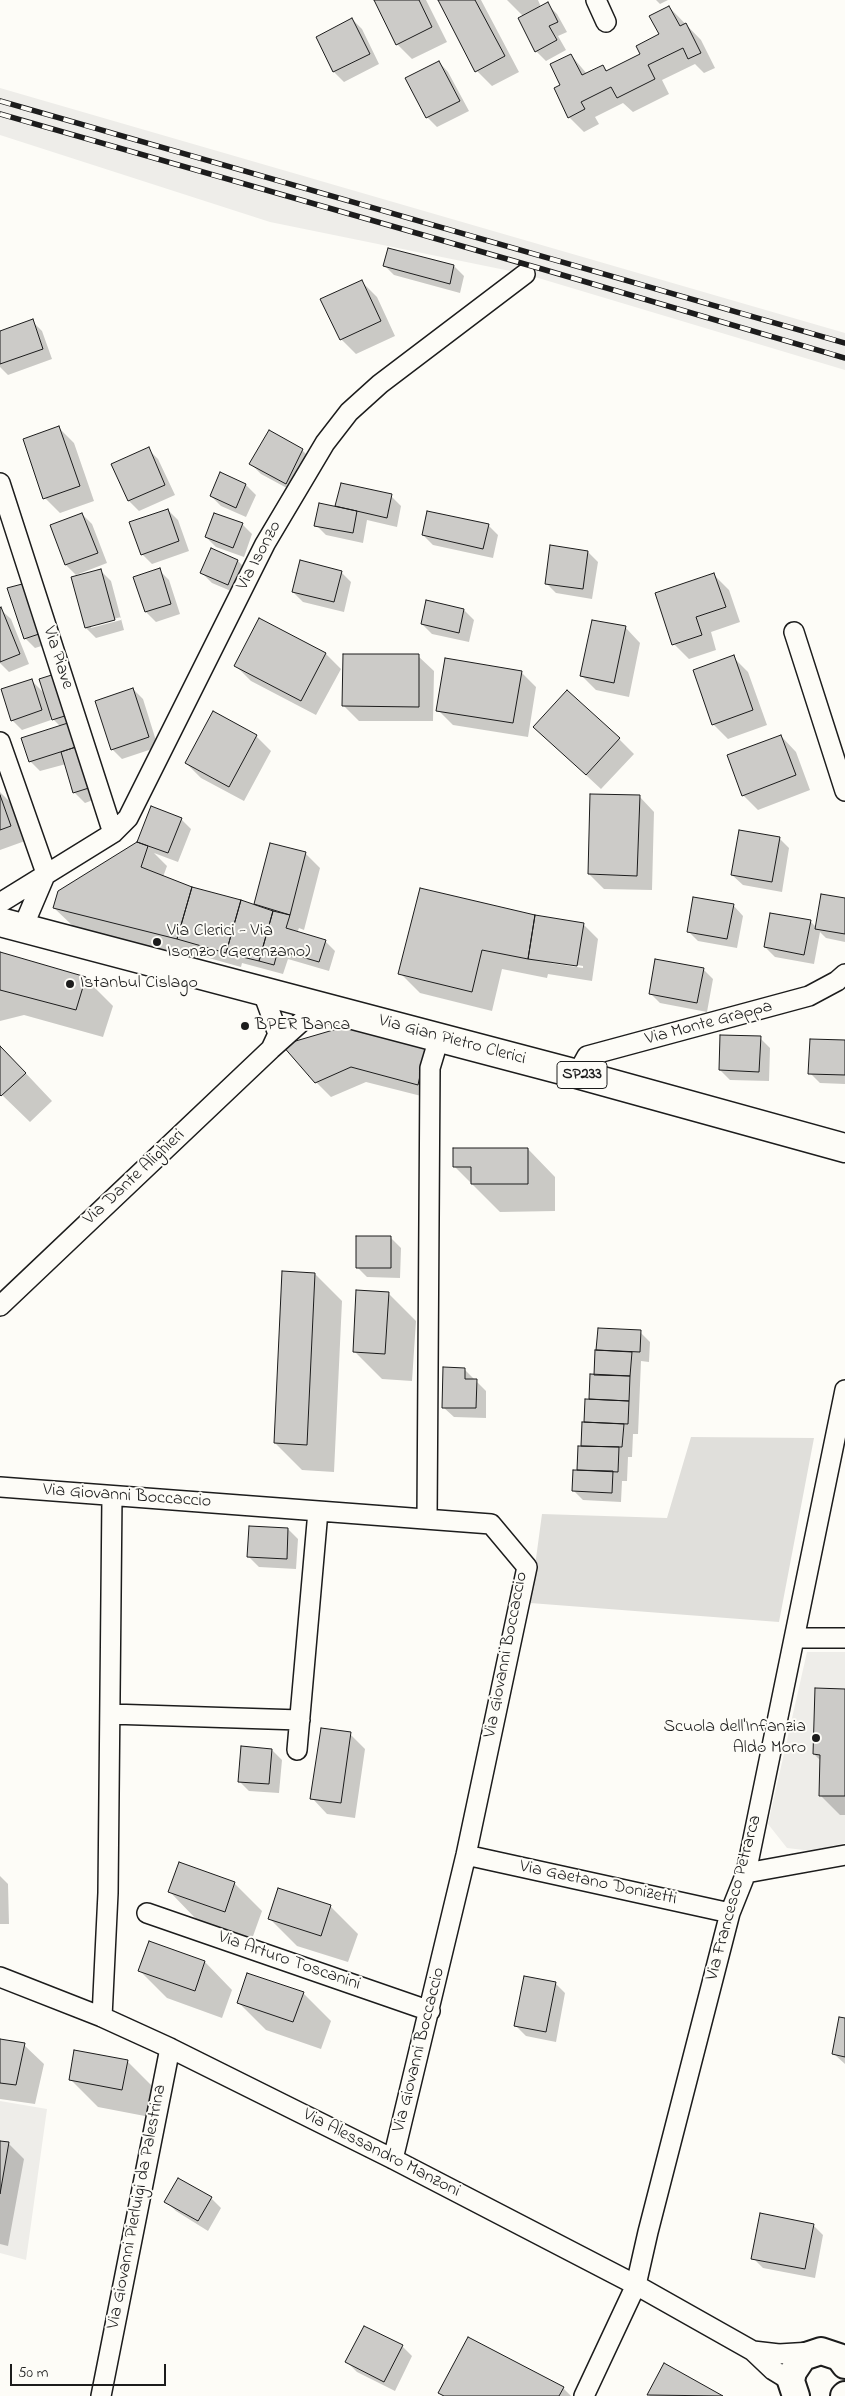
<!DOCTYPE html>
<style>
body{margin:0}
#map{position:relative;width:845px;height:2396px;overflow:hidden;background:#fdfcf7;font-family:"Indie Flower",sans-serif}
canvas{display:block}
.scale{position:absolute;left:10px;top:2364px;width:156px;height:22px;box-sizing:border-box;border:2px solid #1c1c1c;border-top:0;padding-left:6px;font-size:15px;line-height:18px;white-space:nowrap;color:#1c1c1c;-webkit-text-stroke:4px #fdfcf7;paint-order:stroke}
</style>
<div id="map">
<canvas width="845" height="2396"></canvas>
<div class="scale">50 m</div>
</div>
<script>
const g = document.querySelector('canvas').getContext('2d');
g.lineJoin = 'round';
function paint(path, color) {
  g.fillStyle = color;
  g.fill(path, 'evenodd');
}
function poly(rows) {
  const path = new Path2D();
  for (const r of rows) {
    path.moveTo(r[0], r[1]);
    for (let i = 2; i < r.length; i += 2) path.lineTo(r[i], r[i + 1]);
  }
  return path;
}
function strokePath(path, color, width, dash) {
  g.strokeStyle = color;
  g.lineWidth = width;
  g.lineCap = dash ? 'butt' : 'round';
  g.setLineDash(dash || []);
  g.stroke(path);
}
function drawText(font, color, halo, rows, align = 'center') {
  g.font = font + ' "Indie Flower",sans-serif';
  g.lineWidth = 4;
  g.setLineDash([]);
  g.textBaseline = 'middle';
  g.strokeStyle = halo;
  g.fillStyle = color;
  for (const [text, x, y, turn = 0] of rows) {
    g.save();
    g.translate(x, y);
    g.rotate((+turn || 0) * Math.PI / 180);
    g.textAlign = isNaN(turn) ? turn : align;
    if (halo) g.strokeText(text, 0, 0);
    g.fillText(text, 0, 0);
    g.restore();
  }
}
paint(poly([
 [0,88,845,333,845,370,525,274,270,222,0,135],
 [807,1652,845,1652,845,1843,812,1851,787,1848,768,1824],
 [0,2101,47,2109,26,2260,0,2253]
]), '#eeede9');
paint(poly([
 [691,1437,814,1438,779,1622,530,1603,542,1514,667,1518]
]), '#e0dfdb');
paint(poly([
 [376,0,426,0,447,42,412,59,397,44],
 [439,0,481,0,519,72,492,86,477,71],
 [507,0,538,0,541,7,547,4,557,14,567,32,558,36,566,50,546,61,536,51,523,16],
 [656,0,668,0,660,4],
 [669,7,701,40,715,68,704,73,695,64,662,80,669,94,633,112,623,103,595,117,599,124,584,132,569,117,562,85,571,55,587,74,603,66,608,72,642,54,660,35],
 [352,19,362,29,379,64,344,82,334,72,317,37],
 [439,62,448,72,469,111,437,127,427,117],
 [384,265,454,266,464,276,460,293,394,275],
 [362,282,377,297,395,336,356,354,341,339],
 [32,321,42,331,52,359,8,375,0,367,0,332],
 [59,428,74,443,94,501,60,513,45,498],
 [148,449,158,459,175,495,139,511,129,501],
 [302,450,312,460,296,493,261,474,251,464],
 [221,474,246,485,256,495,246,517,221,506,211,496],
 [342,485,391,496,401,506,397,527,367,520,363,543,326,535,316,525,336,508],
 [168,510,178,520,189,551,152,564,142,554],
 [82,514,92,524,107,563,76,575,66,565,51,526],
 [242,524,252,534,244,557,216,547,206,537],
 [488,525,498,535,493,558,433,545,423,535],
 [588,552,598,562,592,599,556,593,546,583],
 [238,561,248,571,238,594,212,583,202,573],
 [159,570,169,580,180,614,156,622,146,612],
 [101,571,111,581,124,630,96,638,86,628,73,578],
 [121,617,121,620,91,628,91,625],
 [341,572,351,582,344,612,303,602,293,592],
 [714,575,729,590,740,622,711,632,716,650,689,659,674,644],
 [9,589,51,643,35,648,25,638],
 [0,609,11,619,29,664,9,672,0,663],
 [464,610,474,620,469,642,432,634,422,624],
 [260,620,326,654,341,669,316,715,251,681,236,666],
 [625,627,640,643,629,697,596,690,581,675],
 [418,656,434,671,433,721,359,721,344,706],
 [733,657,748,672,767,725,728,739,713,724],
 [521,672,536,687,528,737,453,725,438,710],
 [31,680,45,694,40,680,81,733,101,797,85,803,75,793,66,764,40,771,30,761,61,727,50,716,51,720,22,730,12,720],
 [133,689,143,699,158,747,122,759,112,749],
 [534,727,619,739,634,754,601,789],
 [256,736,271,751,244,801,201,778,186,763],
 [781,736,796,752,810,790,758,810,743,795],
 [0,792,12,804,25,841,0,850],
 [639,796,654,812,652,890,604,889,589,874],
 [181,819,191,829,178,862,154,853,167,866,163,877,192,888,259,907,255,903,305,853,320,868,304,930,299,928,297,933,325,941,335,951,329,971,288,959,283,974,242,963,241,967,198,955,197,958,74,927,54,908,59,892,138,842],
 [779,838,789,848,782,892,743,885,732,875],
 [845,900,845,942,826,938,820,932,814,964,775,957,765,947,810,921,817,928],
 [733,905,743,916,737,948,698,941,688,931],
 [536,916,583,924,598,939,592,981,548,974,547,978,502,969,492,1011,420,993,400,973],
 [550,961,583,966,583,968,550,963],
 [0,953,85,978,113,1006,103,1037,24,1015,0,1021],
 [703,969,713,979,707,1012,660,1003,650,993],
 [347,1027,426,1044,433,1099,366,1082,331,1097,316,1082],
 [760,1038,770,1048,769,1081,730,1080,720,1070],
 [845,1041,845,1084,820,1083,810,1073],
 [0,1046,52,1101,30,1122,0,1093],
 [528,1149,555,1177,555,1211,500,1212,454,1166],
 [391,1238,401,1248,400,1278,367,1277,357,1267],
 [315,1274,342,1301,334,1472,302,1470,275,1443],
 [388,1293,416,1321,412,1381,382,1379,354,1351],
 [599,1330,640,1332,650,1342,649,1362,641,1361,638,1434,633,1434,632,1457,628,1457,627,1481,622,1481,621,1502,583,1500,573,1490,578,1471,579,1447,582,1447,586,1400,590,1401,591,1376,595,1376],
 [464,1369,486,1391,486,1418,454,1417,443,1407],
 [288,1529,298,1539,296,1569,259,1567,249,1557],
 [845,1690,845,1815,840,1815,820,1795,821,1761,814,1754],
 [350,1734,365,1749,355,1818,327,1814,312,1798],
 [272,1750,282,1760,279,1793,249,1791,239,1781],
 [0,1876,8,1884,9,1924,0,1924],
 [234,1883,262,1911,252,1939,197,1920,170,1892],
 [330,1906,358,1934,348,1962,297,1946,269,1918],
 [205,1962,232,1990,222,2018,167,1998,140,1971],
 [555,1983,565,1993,556,2042,526,2036,516,2026],
 [303,1993,331,2021,321,2049,266,2030,238,2002],
 [845,2019,845,2064,834,2054],
 [0,2041,24,2045,44,2064,35,2104,0,2099],
 [127,2061,155,2089,150,2117,98,2107,70,2079],
 [0,2142,9,2144,24,2159,8,2246,0,2244],
 [211,2198,221,2208,208,2231,176,2211,166,2201],
 [813,2225,823,2235,815,2278,763,2268,753,2258],
 [402,2346,412,2356,395,2391,357,2372,347,2362],
 [665,2365,720,2396,650,2396,648,2394],
 [563,2388,571,2396,443,2396,440,2393]
]), '#0003');
const building = poly([
 [374,0,419,0,432,27,396,45,374,0],
 [438,0,475,0,505,56,475,72,438,0],
 [548,2,558,22,549,26,557,40,535,52,518,18,548,2],
 [669,6,680,26,686,23,701,53,688,59,683,48,648,65,655,79,617,98,611,87,581,102,585,109,568,118,554,88,560,85,550,64,571,54,582,75,603,65,606,71,640,54,636,46,659,34,649,16,669,6],
 [352,18,370,54,333,72,316,37,352,18],
 [439,61,460,101,426,118,405,78,439,61],
 [388,248,454,265,450,284,383,266,388,248],
 [362,280,381,321,340,340,320,299,362,280],
 [33,319,43,349,0,364,0,331,33,319],
 [59,426,80,486,43,499,23,439,59,426],
 [269,430,303,449,286,484,249,464,269,430],
 [149,447,165,485,128,501,111,464,149,447],
 [220,472,246,484,236,508,210,496,220,472],
 [341,483,392,494,387,518,335,506,341,483],
 [319,503,357,511,353,533,314,526,319,503],
 [168,509,179,541,141,555,129,522,168,509],
 [427,511,489,524,483,549,422,535,427,511],
 [82,513,98,553,65,565,50,525,82,513],
 [214,513,243,523,233,548,205,537,214,513],
 [550,545,588,551,583,589,545,584,550,545],
 [211,548,238,560,228,585,200,573,211,548],
 [300,560,342,571,334,602,292,592,300,560],
 [160,568,171,604,145,612,133,577,160,568],
 [101,569,115,620,85,628,71,577,101,569],
 [714,573,726,607,696,617,702,635,672,645,655,593,714,573],
 [26,583,42,633,24,639,7,588,26,583],
 [426,600,464,609,459,633,421,624,426,600],
 [1,607,20,654,0,662,0,608,1,607],
 [259,618,326,653,301,701,234,666,259,618],
 [592,620,626,626,614,683,580,676,592,620],
 [343,654,419,654,419,707,342,706,343,654],
 [734,655,753,710,712,725,693,670,734,655],
 [445,658,522,671,513,723,436,711,445,658],
 [58,673,71,714,52,720,39,679,58,673],
 [32,679,42,710,11,721,1,689,32,679],
 [133,688,149,737,111,750,95,701,133,688],
 [567,690,620,738,586,775,533,727,567,690],
 [213,711,257,735,229,787,185,763,213,711],
 [71,722,79,746,29,762,21,738,71,722],
 [781,735,796,775,742,796,727,755,781,735],
 [79,746,92,787,73,793,61,752,79,746],
 [590,794,640,795,637,876,588,874,590,794],
 [0,795,11,826,0,830,0,795],
 [151,806,182,818,168,853,137,842,151,806],
 [739,830,780,837,772,882,731,875,739,830],
 [137,842,148,846,141,867,192,887,177,939,53,908,58,891,137,842],
 [270,843,306,852,290,915,254,904,270,843],
 [192,887,241,900,226,953,177,939,192,887],
 [420,888,535,915,528,959,482,950,472,992,398,974,420,888],
 [821,894,845,898,845,934,815,929,821,894],
 [693,897,734,904,727,939,687,932,693,897],
 [241,900,273,911,259,961,226,953,241,900],
 [273,911,290,915,286,928,326,940,319,962,278,950,274,965,259,961,273,911],
 [770,913,811,920,804,955,764,947,770,913],
 [535,915,584,923,577,966,528,959,535,915],
 [0,952,86,977,76,1010,0,990,0,952],
 [655,959,704,968,697,1003,649,994,655,959],
 [347,1026,427,1043,418,1085,351,1067,315,1083,282,1045,347,1026],
 [720,1035,761,1036,759,1072,719,1070,720,1035],
 [810,1039,845,1040,845,1075,808,1074,810,1039],
 [0,1046,26,1073,1,1096,0,1095,0,1046],
 [453,1148,528,1148,528,1184,471,1184,471,1167,453,1167,453,1148],
 [356,1236,391,1236,391,1268,356,1268,356,1236],
 [282,1271,315,1273,307,1445,274,1443,282,1271],
 [356,1290,389,1292,385,1354,353,1352,356,1290],
 [598,1328,641,1330,640,1352,596,1350,598,1328],
 [595,1350,632,1352,630,1376,594,1375,595,1350],
 [443,1367,465,1368,465,1379,477,1379,476,1408,442,1408,443,1367],
 [590,1374,630,1376,629,1401,589,1399,590,1374],
 [585,1399,629,1401,628,1424,584,1422,585,1399],
 [582,1422,624,1424,622,1447,581,1446,582,1422],
 [578,1446,619,1447,618,1472,577,1470,578,1446],
 [573,1470,613,1471,612,1493,572,1491,573,1470],
 [249,1526,288,1528,287,1559,247,1557,249,1526],
 [815,1688,845,1689,845,1796,819,1796,820,1755,813,1754,815,1688],
 [321,1728,351,1732,341,1803,310,1799,321,1728],
 [241,1746,272,1749,269,1784,238,1782,241,1746],
 [179,1862,235,1882,225,1912,168,1892,179,1862],
 [278,1888,331,1905,321,1936,268,1919,278,1888],
 [149,1941,205,1961,195,1991,138,1971,149,1941],
 [247,1973,304,1992,293,2022,237,2003,247,1973],
 [524,1976,556,1982,546,2032,514,2026,524,1976],
 [839,2017,845,2018,845,2057,832,2054,839,2017],
 [0,2039,25,2043,16,2085,0,2083,0,2039],
 [74,2050,128,2060,122,2090,69,2080,74,2050],
 [0,2141,9,2142,0,2194,0,2141],
 [178,2178,212,2197,198,2221,164,2202,178,2178],
 [760,2213,814,2224,805,2269,751,2259,760,2213],
 [364,2326,403,2345,384,2382,345,2362,364,2326],
 [468,2337,564,2387,559,2396,444,2396,438,2393,468,2337],
 [664,2363,723,2396,647,2395,664,2363]
]);
paint(building, '#cccbc8');
strokePath(building, '#1c1c1c', 1);
const street = poly([
 [596,0,606,22],
 [0,483,113,833],
 [794,632,845,791],
 [0,742,46,873],
 [0,903,113,833,128,818,265,544,325,443,349,412,380,384,525,274],
 [23,927,46,873],
 [262,990,278,1034,271,1049],
 [577,1074,587,1056,809,996,837,981,845,974],
 [0,1306,271,1049,319,1006],
 [0,1487,491,1524,527,1567,466,1855,393,2159],
 [427,1519,430,1068,439,1038],
 [795,1638,845,1638],
 [110,1714,300,1720],
 [297,1750,318,1511],
 [466,1855,730,1913],
 [746,1873,845,1855],
 [147,1913,430,2011],
 [0,1977,102,2017,170,2048,393,2159,636,2285,753,2351,773,2370,791,2381],
 [102,2017,108,1893,112,1496],
 [753,2351,779,2354,812,2352],
 [101,2396,170,2048],
 [584,2396,636,2285,648,2232,730,1913,746,1873,845,1390]
]);
const secondary = poly([
 [796,2396,791,2381,793,2372,803,2357,821,2351,839,2357,845,2365],
 [844,2396,845,2395]
]);
const primary = poly([
 [0,922,577,1074,845,1148]
]);
strokePath(street, '#1c1c1c', 22);
strokePath(secondary, '#1c1c1c', 30);
strokePath(primary, '#1c1c1c', 31);
strokePath(street, '#fdfcf7', 19);
strokePath(secondary, '#fdfcf7', 26);
strokePath(primary, '#fdfcf7', 28);
const rail = poly([
 [0,101,845,343],
 [0,114,542,269,845,358]
]);
strokePath(rail, '#1c1c1c', 5.5);
strokePath(rail, '#fdfcf7', 4, [11]);
for (const [x, y, r, color] of [
 [157,942,5,"#1c1c1c"],
 [70,984,5,"#1c1c1c"],
 [245,1026,5,"#1c1c1c"],
 [816,1738,5,"#1c1c1c"]
]) {
  const dot = new Path2D();
  dot.arc(x, y, r, 0, 2 * Math.PI);
  g.fillStyle = color;
  g.fill(dot);
  strokePath(dot, '#fdfcf7', 2);
}
for (const [x, y, w] of [
 [582,1075,50]
]) {
  const box = new Path2D();
  box.roundRect(x - w / 2, y - 13.5, w, 27, 4);
  g.fillStyle = '#fdfcf7';
  g.fill(box);
  strokePath(box, '#1c1c1c', 1);
}
drawText('bold 16px', '#1c1c1c', null, [
 ["SP233",582,1075]
]);
drawText('18px', '#1c1c1c', '#fdfcf7', [
 ["Via Isonzo",260,556,-62],
 ["Via Piave",57,658,72],
 ["Via Monte Grappa",709,1024,-15],
 ["Via Gian Pietro Clerici",452,1041,15],
 ["Via Dante Alighieri",135,1178,-43],
 ["Via Giovanni Boccaccio",127,1497,4],
 ["Via Giovanni Boccaccio",507,1655,-79],
 ["Via Gaetano Donizetti",598,1884,12],
 ["Via Francesco Petrarca",735,1898,-75],
 ["Via Arturo Toscanini",289,1962,19],
 ["Via Giovanni Boccaccio",420,2050,-76],
 ["Via Alessandro Manzoni",381,2154,27],
 ["Via Giovanni Pierluigi da Palestrina",138,2207,-79]
]);
drawText('18px', '#1c1c1c', '#fdfcf7', [
 ["Via Clerici - Via",167,932],
 ["Isonzo (Gerenzano)",167,953],
 ["Istanbul Cislago",80,984],
 ["BPER Banca",255,1026],
 ["Scuola dell'Infanzia",806,1728,"right"],
 ["Aldo Moro",806,1749,"right"]
], 'left');
</script>
